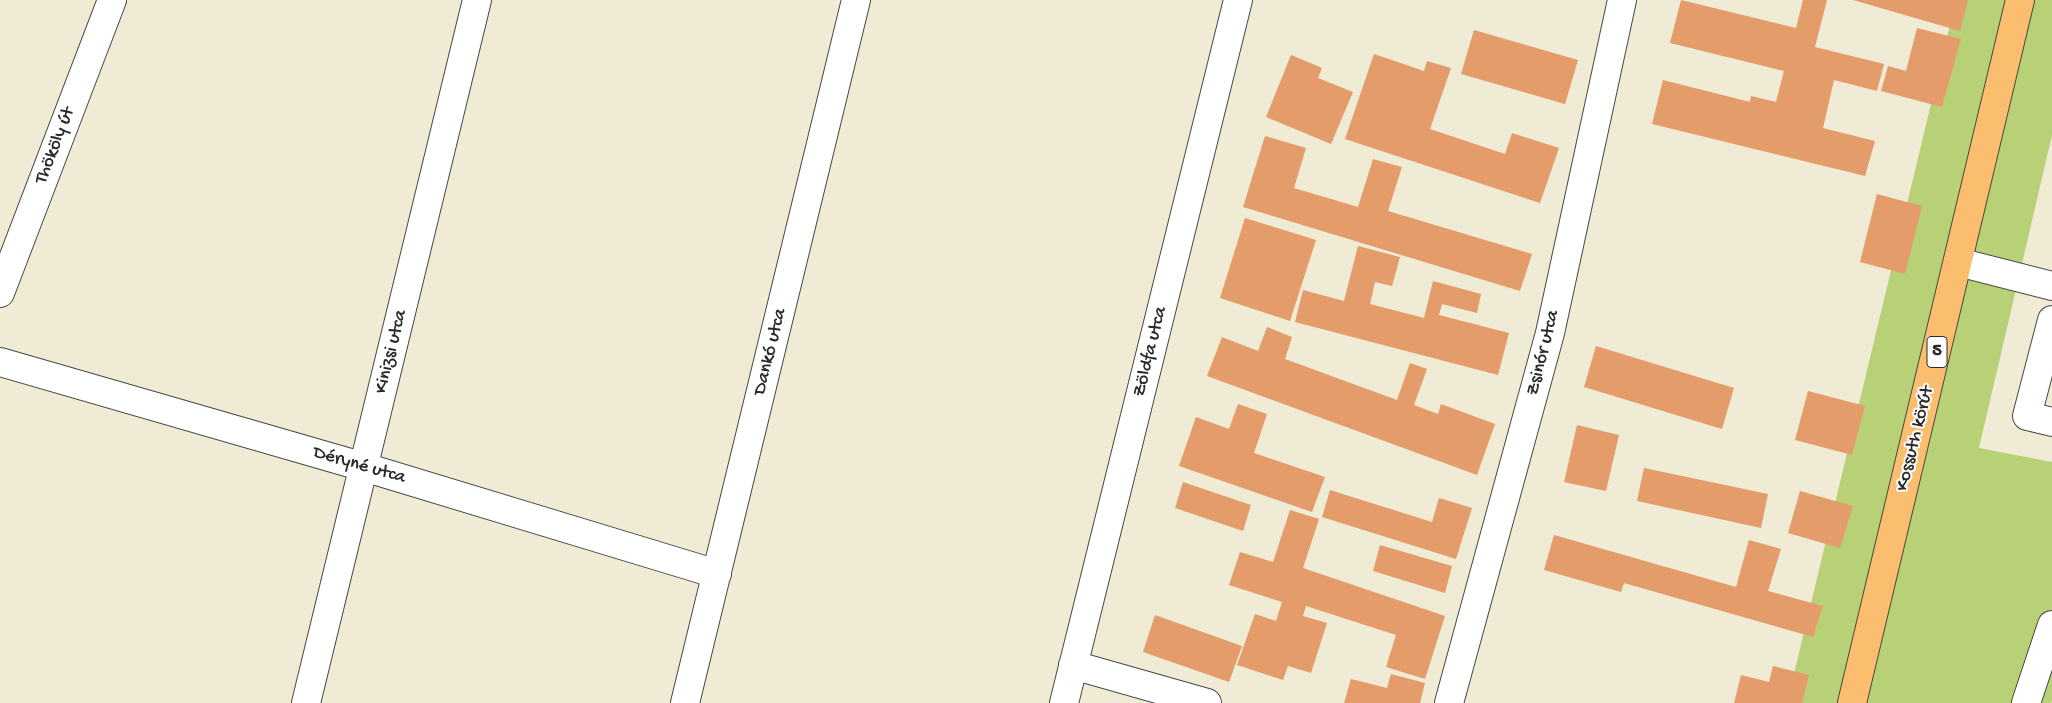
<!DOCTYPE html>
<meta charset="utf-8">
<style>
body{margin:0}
canvas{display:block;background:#efebd4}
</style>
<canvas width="2052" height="703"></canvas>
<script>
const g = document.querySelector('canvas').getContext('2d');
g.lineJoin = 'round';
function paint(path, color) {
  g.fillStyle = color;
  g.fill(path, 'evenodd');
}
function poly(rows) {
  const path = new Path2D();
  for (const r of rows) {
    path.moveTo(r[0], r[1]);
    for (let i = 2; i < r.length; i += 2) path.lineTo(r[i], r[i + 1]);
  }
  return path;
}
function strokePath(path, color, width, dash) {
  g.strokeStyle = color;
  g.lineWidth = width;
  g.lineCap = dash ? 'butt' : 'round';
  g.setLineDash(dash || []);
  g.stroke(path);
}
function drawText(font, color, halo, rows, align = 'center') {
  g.font = font + ' "Gochi Hand",sans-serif';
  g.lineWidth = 4;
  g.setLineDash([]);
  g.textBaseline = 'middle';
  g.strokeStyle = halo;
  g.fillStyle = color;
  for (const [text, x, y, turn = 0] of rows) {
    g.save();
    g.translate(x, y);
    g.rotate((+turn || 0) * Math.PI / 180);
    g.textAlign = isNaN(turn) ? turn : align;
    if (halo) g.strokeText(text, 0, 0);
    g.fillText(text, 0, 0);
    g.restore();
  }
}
paint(poly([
 [1956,0,2052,0,2052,135,1979,448,2052,462,2052,701,2051,703,1787,703]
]), '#b8d177');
paint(poly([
 [1681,0,1796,28,1803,0,1827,0,1815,47,1884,64,1877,91,1834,80,1823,128,1875,141,1865,176,1652,124,1663,80,1750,102,1751,96,1776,102,1784,71,1670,43],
 [1853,0,1968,0,1960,31],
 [1917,28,1961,39,1942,107,1881,91,1888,66,1906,71],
 [1474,30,1578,60,1565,104,1461,74],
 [1374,54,1424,71,1427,61,1451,68,1430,129,1505,154,1512,133,1559,148,1540,203,1345,139],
 [1291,55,1322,68,1318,78,1353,92,1331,144,1266,117],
 [1265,136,1306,148,1294,188,1358,207,1373,159,1402,167,1388,211,1532,254,1520,291,1243,207],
 [1877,194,1922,206,1905,274,1860,262],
 [1245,218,1316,240,1290,321,1220,298],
 [1358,246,1400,257,1392,286,1375,282,1370,304,1424,318,1433,281,1481,294,1477,313,1442,304,1439,315,1509,333,1498,375,1295,322,1303,290,1344,301],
 [1267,327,1292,337,1285,359,1397,400,1410,363,1427,369,1414,405,1438,414,1441,404,1495,424,1477,475,1207,376,1222,337,1258,351],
 [1596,346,1734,388,1722,429,1584,387],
 [1808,391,1865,406,1852,455,1795,440],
 [1238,404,1267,414,1254,453,1325,477,1312,512,1179,466,1196,417,1229,429],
 [1577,425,1619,435,1606,491,1564,482],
 [1644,468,1768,494,1761,528,1637,501],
 [1183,482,1251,505,1243,531,1175,508],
 [1330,490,1432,522,1439,498,1472,508,1456,559,1322,517],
 [1800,491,1853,506,1840,548,1788,533],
 [1290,510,1319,519,1303,568,1445,616,1425,679,1386,667,1396,635,1306,606,1303,616,1327,623,1311,673,1288,666,1283,680,1237,665,1255,614,1276,621,1282,602,1229,585,1240,552,1273,562],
 [1554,535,1736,587,1749,540,1781,549,1768,591,1823,606,1813,637,1624,583,1621,592,1544,570],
 [1380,545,1452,566,1445,593,1373,571],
 [1155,615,1242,646,1229,682,1143,652],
 [1773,666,1809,675,1802,703,1734,703,1741,675,1769,682],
 [1391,674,1425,683,1420,703,1344,703,1351,679,1387,688]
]), '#e49c6a');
const minor = poly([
 [1958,262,2052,286],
 [0,293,112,0],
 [2052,320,2027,416,2052,422],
 [0,362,364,467,717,574],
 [1073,665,1207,703],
 [306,703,477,0],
 [685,703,856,0],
 [1064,703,1238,0],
 [1449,703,1550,333,1622,0],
 [2026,703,2052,625]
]);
const major = poly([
 [1852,703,2020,0]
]);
strokePath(minor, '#484844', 30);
strokePath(major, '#484844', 30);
strokePath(minor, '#fff', 28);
strokePath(major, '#fabe6e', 28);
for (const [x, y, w] of [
 [1937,352,20]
]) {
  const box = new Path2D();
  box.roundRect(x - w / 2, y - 15.5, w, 31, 4);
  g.fillStyle = '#fff';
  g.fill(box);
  strokePath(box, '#2b2b2b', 1);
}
drawText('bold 18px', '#2b2b2b', null, [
 ["5",1937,352]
]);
drawText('19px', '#2b2b2b', '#fff', [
 ["Thököly út",56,146,-69],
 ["Kinizsi utca",392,352,-76],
 ["Dankó utca",771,352,-76],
 ["Zöldfa utca",1151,352,-76],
 ["Zsinór utca",1544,353,-76],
 ["Kossuth körút",1916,439,-76],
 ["Déryné utca",359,466,16]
]);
</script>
